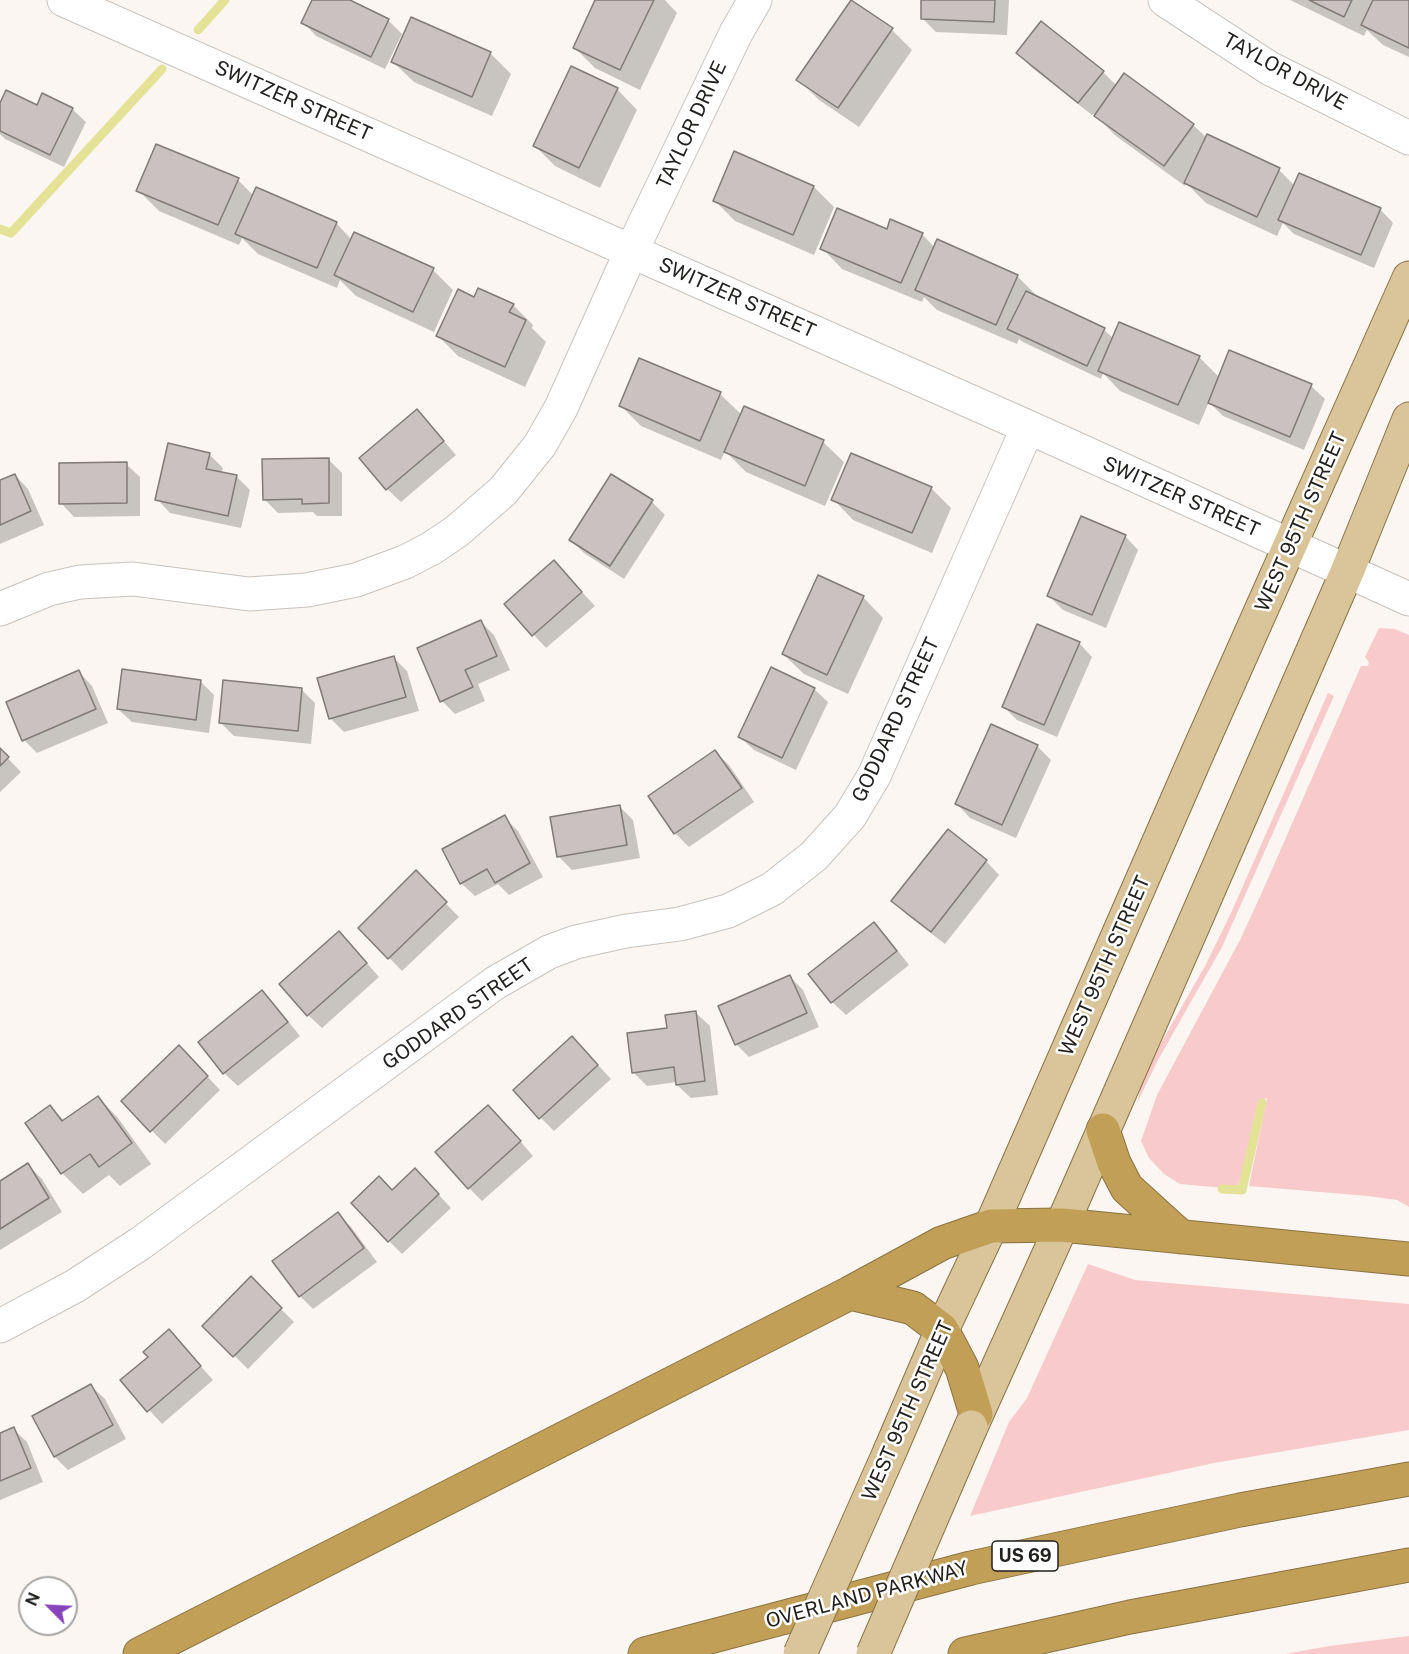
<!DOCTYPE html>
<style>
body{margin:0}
#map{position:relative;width:1409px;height:1654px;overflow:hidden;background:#fbf6f1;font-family:"Public Sans",sans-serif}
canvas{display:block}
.north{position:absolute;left:18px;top:1576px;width:60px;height:60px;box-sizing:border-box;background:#fff;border:2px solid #a7a6a5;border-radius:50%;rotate:294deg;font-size:16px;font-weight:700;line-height:24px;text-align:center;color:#23211f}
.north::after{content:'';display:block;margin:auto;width:21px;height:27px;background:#8645ba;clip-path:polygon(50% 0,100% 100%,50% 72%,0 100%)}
</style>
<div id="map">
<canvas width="1409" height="1654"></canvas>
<div class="north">N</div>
</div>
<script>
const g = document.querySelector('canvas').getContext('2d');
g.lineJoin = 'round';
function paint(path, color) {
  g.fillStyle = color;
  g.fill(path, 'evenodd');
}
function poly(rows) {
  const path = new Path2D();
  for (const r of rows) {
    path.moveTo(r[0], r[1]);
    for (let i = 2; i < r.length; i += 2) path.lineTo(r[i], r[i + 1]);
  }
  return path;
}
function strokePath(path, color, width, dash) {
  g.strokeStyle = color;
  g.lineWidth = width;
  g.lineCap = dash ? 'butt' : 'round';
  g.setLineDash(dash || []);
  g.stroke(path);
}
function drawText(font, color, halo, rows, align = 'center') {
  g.font = font + ' "Public Sans",sans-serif';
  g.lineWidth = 5;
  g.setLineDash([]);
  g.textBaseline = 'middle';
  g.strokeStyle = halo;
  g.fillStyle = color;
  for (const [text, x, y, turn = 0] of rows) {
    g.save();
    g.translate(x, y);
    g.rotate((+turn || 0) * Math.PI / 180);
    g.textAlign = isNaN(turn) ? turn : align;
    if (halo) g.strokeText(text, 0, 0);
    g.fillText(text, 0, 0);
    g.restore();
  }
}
paint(poly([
 [1379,628,1395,629,1409,635,1409,1207,1397,1200,1368,1196,1249,1186,1267,1098,1258,1101,1241,1180,1235,1189,1180,1184,1164,1174,1149,1158,1141,1141,1157,1095,1240,940,1263,890,1361,666,1368,666,1369,662,1365,657],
 [1328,693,1334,696,1222,947,1158,1060,1137,1103,1141,1086,1153,1057,1205,966,1231,913],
 [1088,1264,1135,1280,1409,1304,1409,1430,1214,1463,970,1516,1009,1422,1027,1398],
 [1409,1636,1409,1654,1285,1654,1329,1646]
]), '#f8cacc');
paint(poly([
 [313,0,346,0,388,20,402,34,385,69,316,36,303,22],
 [597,0,665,0,677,13,640,90,595,68,574,47],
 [923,0,1009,0,1007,35,936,32,922,18],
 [1290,0,1409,0,1409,57,1383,45,1367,30,1364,36],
 [892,30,912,50,859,127,819,100,798,79],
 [490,53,511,74,492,116,414,82,393,62],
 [1018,53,1103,72,1117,86,1125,75,1193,125,1207,138,1279,170,1295,186,1380,209,1393,223,1374,268,1294,234,1283,223,1277,236,1206,203,1186,183,1185,186,1116,136,1094,114,1092,115,1031,67],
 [617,89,637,110,600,188,555,166,535,146],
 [0,106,72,109,86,122,64,167,5,139,0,134],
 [238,180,254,196,336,223,352,240,433,270,453,290,434,332,356,296,340,280,337,288,258,254,242,238,239,245,159,211,138,190],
 [814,187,834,207,814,255,735,221,715,201],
 [887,231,922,234,935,248,1017,276,1038,297,1104,330,1114,339,1199,357,1220,378,1311,386,1325,399,1304,450,1223,416,1209,402,1199,425,1120,391,1103,373,1101,379,1023,342,1019,339,1017,344,937,310,924,297,922,302,842,269,822,248],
 [474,299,513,305,533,325,532,328,546,342,525,387,458,356,438,336],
 [720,394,742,415,823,442,844,462,825,506,746,472,725,451,721,460,641,426,621,406],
 [430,425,456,455,401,502,387,489],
 [209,454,223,468,221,473,237,477,250,490,241,528,170,513,157,499],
 [328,459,342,473,342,516,317,516,313,512,278,513,264,499],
 [126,464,140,477,140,516,74,517,61,503],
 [15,475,28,489,44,525,0,544,0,482],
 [931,488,951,508,932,553,853,520,833,499],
 [652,502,665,515,624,579,584,553,571,540],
 [1125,536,1138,550,1106,628,1063,610,1049,596],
 [554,562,595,606,546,648,533,634],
 [863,597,883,618,848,694,804,674,783,654],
 [480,621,494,635,510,670,478,684,485,701,455,714,442,701],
 [1079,643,1092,657,1057,737,1017,720,1004,707],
 [394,658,407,671,419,711,344,732,330,718],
 [79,672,92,686,108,723,37,753,24,740],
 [200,681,214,695,209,733,132,722,118,709],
 [814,689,828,702,796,770,754,750,740,737],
 [302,690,315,703,311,744,234,736,220,722],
 [1037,746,1051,760,1016,838,970,818,957,804],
 [0,750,21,772,0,792],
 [715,752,729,765,754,802,689,847,675,833,650,796],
 [619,806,633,820,640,858,572,870,559,857],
 [504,817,518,831,543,877,509,895,498,884,475,896,461,883],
 [986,861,999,875,945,944,907,915,893,901],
 [416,873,459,917,402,971,360,928],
 [874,924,887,937,909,965,846,1015,832,1002],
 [352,946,379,977,322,1028,308,1015],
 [790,977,803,990,819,1027,749,1057,736,1044],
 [262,992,275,1005,300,1036,238,1086,224,1073,200,1043],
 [696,1013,710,1026,718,1095,691,1098,677,1085,677,1082,647,1086,633,1072,669,1029],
 [586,1052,611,1079,554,1131,540,1117],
 [192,1060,220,1090,165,1144,123,1101],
 [98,1097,118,1118,151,1164,120,1186,109,1175,83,1194,63,1174,27,1123,50,1107,65,1121],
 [502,1120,533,1156,482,1201,469,1188],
 [28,1165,42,1179,62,1212,0,1250,0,1182],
 [428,1183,451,1208,402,1254,389,1241,392,1191],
 [338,1214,351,1227,377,1262,313,1309,300,1296],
 [251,1279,294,1322,248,1369,204,1326],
 [169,1331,213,1380,162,1424,122,1380,150,1357],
 [91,1386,105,1399,126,1439,68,1470,55,1457,34,1417],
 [13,1429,27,1442,43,1482,0,1500,0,1434]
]), '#0003');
strokePath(poly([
 [198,30,225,0],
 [0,229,11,233,162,69],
 [1222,1189,1242,1190,1262,1103]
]), '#e4e296', 9);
const building = poly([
 [312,0,350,0,389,19,371,57,301,23,312,0],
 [595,0,654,0,620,70,573,48,595,0],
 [851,0,893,28,838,108,796,80,851,0],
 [921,0,995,0,994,22,921,19,921,0],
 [1309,0,1352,0,1344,17,1309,0],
 [1373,0,1409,0,1409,48,1361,25,1373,0],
 [411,17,491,52,472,97,391,62,411,17],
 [1041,21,1104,71,1078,103,1016,53,1041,21],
 [571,66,618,88,579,168,533,146,571,66],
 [1124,73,1194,124,1164,166,1094,116,1124,73],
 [6,90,37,105,42,93,73,108,50,155,0,131,0,103,6,90],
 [1207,134,1280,168,1257,217,1184,183,1207,134],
 [156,144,239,178,218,225,136,191,156,144],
 [734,151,814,186,793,235,713,201,734,151],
 [1299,173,1381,208,1361,255,1278,220,1299,173],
 [256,187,337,222,317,268,235,234,256,187],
 [837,208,887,229,890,219,923,233,901,283,820,249,837,208],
 [354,232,434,268,413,312,334,275,354,232],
 [937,239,1018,275,996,325,915,290,937,239],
 [478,288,514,304,509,312,526,320,505,367,436,336,458,289,474,297,478,288],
 [1026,291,1105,328,1087,366,1007,329,1026,291],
 [1119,322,1200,356,1178,405,1098,371,1119,322],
 [1229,350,1312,384,1290,437,1208,403,1229,350],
 [639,358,721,392,700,441,619,406,639,358],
 [744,406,824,440,805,486,724,452,744,406],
 [417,409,444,441,386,490,359,458,417,409],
 [168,443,210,453,206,469,237,475,228,516,155,500,168,443],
 [851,453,932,487,912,533,831,500,851,453],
 [329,458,329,503,302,504,302,499,263,500,262,459,329,458],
 [127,462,127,503,59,504,59,463,127,462],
 [15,474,31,511,0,525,0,480,15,474],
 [611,474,653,500,610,566,569,540,611,474],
 [1081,516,1126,535,1092,615,1047,596,1081,516],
 [554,560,582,592,532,636,504,604,554,560],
 [818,575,864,596,827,675,782,654,818,575],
 [481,620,497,656,465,670,473,687,440,702,417,648,481,620],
 [1037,624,1080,642,1044,725,1002,707,1037,624],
 [394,656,406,697,329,719,317,678,394,656],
 [771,667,815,688,782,758,738,737,771,667],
 [122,669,201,680,196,720,117,709,122,669],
 [79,670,96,709,22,741,6,702,79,670],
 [223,680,302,688,298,731,219,723,223,680],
 [991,724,1038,745,1002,825,955,804,991,724],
 [0,748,9,757,0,766,0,748],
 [715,750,742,788,674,834,648,796,715,750],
 [620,805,627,845,557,857,550,817,620,805],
 [505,815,530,863,495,883,487,869,460,884,442,849,505,815],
 [948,829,987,860,931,932,891,901,948,829],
 [416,870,447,902,388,959,358,928,416,870],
 [874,922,897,951,831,1003,808,974,874,922],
 [339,931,367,963,307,1016,279,984,339,931],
 [790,975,807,1013,735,1045,718,1006,790,975],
 [262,990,288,1022,223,1074,198,1042,262,990],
 [696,1011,705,1081,676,1085,674,1067,632,1073,627,1033,667,1028,665,1015,696,1011],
 [572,1036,598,1065,539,1119,513,1090,572,1036],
 [179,1045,208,1076,150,1132,121,1101,179,1045],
 [98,1096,132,1143,99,1167,90,1154,61,1174,25,1123,50,1105,62,1121,98,1096],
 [488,1105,521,1141,468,1189,435,1152,488,1105],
 [28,1163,49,1198,0,1229,0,1181,28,1163],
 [415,1168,439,1194,388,1242,351,1203,379,1176,392,1190,415,1168],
 [338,1212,364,1248,299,1297,272,1261,338,1212],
 [251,1276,282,1308,233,1357,202,1326,251,1276],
 [169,1329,201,1366,147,1412,120,1380,148,1357,143,1352,169,1329],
 [91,1384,113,1425,54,1457,32,1416,91,1384],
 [14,1427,31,1468,0,1481,0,1433,14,1427]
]);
paint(building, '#c9c2c0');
strokePath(building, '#807a78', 1.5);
const street = poly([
 [64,0,1028,427,1409,599],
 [1165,0,1269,68,1409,138],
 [0,609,49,589,80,582,133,579,249,594,307,590,356,580,405,562,432,548,457,531,503,491,540,445,561,408,631,252,736,33,755,0],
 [0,1326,75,1286,141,1243,495,983,549,952,576,942,626,931,680,924,728,911,772,889,814,856,850,816,874,776,1028,427]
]);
const primary = poly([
 [971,1427,1062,1225,1196,919,1347,572,1409,419],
 [890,1451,942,1330,991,1226,1198,752,1409,278]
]);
const highway = poly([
 [1103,1130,1114,1163,1127,1188,1181,1237],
 [850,1293,913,1308,942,1330,962,1368,976,1414],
 [140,1654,850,1293,942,1243,991,1226,1062,1225,1409,1259],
 [645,1654,971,1568,1240,1510,1409,1479],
 [965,1654,1130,1617,1409,1565]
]);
strokePath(street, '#c9c3bf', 35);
strokePath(primary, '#8a7343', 35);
strokePath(highway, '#8a7343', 35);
strokePath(street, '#fff', 33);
strokePath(primary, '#dac59a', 33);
strokePath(highway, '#c29f56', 33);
const primaryBridge = poly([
 [800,1654,890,1451],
 [873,1654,971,1427]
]);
strokePath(primaryBridge, '#8a7343', 35, []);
strokePath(primaryBridge, '#dac59a', 33);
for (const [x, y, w] of [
 [1025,1556,66]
]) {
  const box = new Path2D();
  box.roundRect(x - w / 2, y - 15, w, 30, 4.5);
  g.fillStyle = '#fff';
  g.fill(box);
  strokePath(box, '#23211f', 1.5);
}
drawText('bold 18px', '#23211f', null, [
 ["US 69",1025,1556]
]);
drawText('20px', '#23211f', '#fff', [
 ["TAYLOR DRIVE",1285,72,29],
 ["SWITZER STREET",293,101,24],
 ["TAYLOR DRIVE",692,125,-65],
 ["SWITZER STREET",737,298,24],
 ["SWITZER STREET",1181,497,24],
 ["WEST 95TH STREET",1301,522,-66],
 ["GODDARD STREET",896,720,-65],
 ["WEST 95TH STREET",1105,966,-66],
 ["GODDARD STREET",458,1014,-35],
 ["WEST 95TH STREET",908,1411,-66],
 ["OVERLAND PARKWAY",867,1595,-15]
]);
</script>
